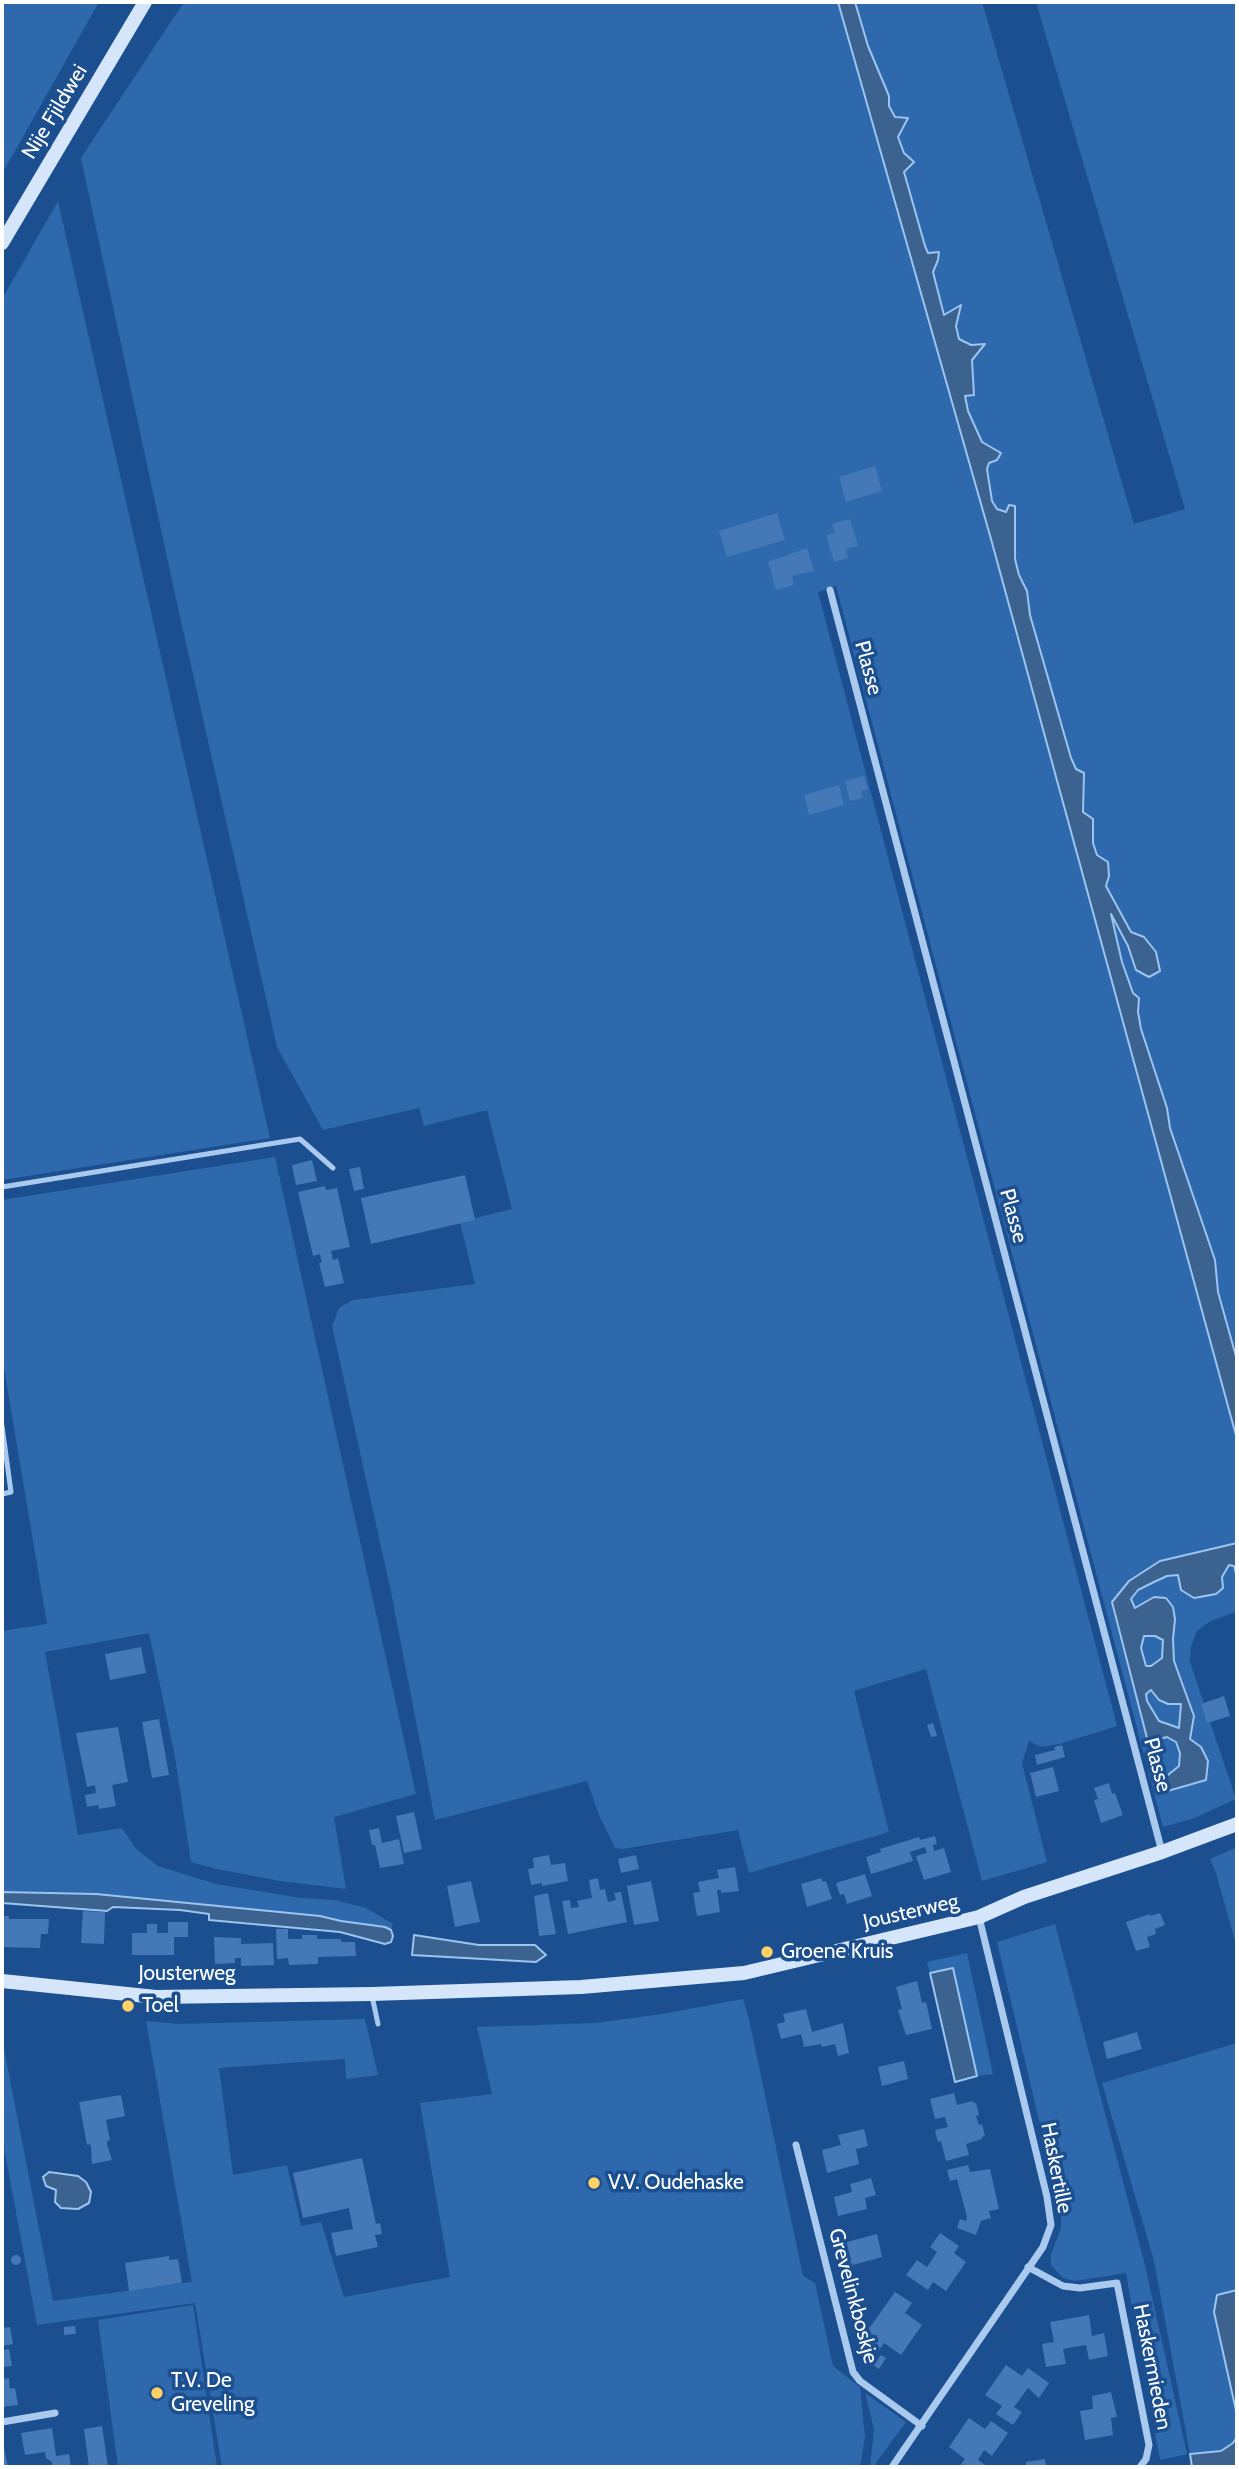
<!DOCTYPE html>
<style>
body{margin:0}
#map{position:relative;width:1239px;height:2469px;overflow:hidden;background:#1b4f8f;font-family:Cabin,sans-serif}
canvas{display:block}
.frame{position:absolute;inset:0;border:4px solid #fff;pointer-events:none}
</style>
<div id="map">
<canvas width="1239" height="2469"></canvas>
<div class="frame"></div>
</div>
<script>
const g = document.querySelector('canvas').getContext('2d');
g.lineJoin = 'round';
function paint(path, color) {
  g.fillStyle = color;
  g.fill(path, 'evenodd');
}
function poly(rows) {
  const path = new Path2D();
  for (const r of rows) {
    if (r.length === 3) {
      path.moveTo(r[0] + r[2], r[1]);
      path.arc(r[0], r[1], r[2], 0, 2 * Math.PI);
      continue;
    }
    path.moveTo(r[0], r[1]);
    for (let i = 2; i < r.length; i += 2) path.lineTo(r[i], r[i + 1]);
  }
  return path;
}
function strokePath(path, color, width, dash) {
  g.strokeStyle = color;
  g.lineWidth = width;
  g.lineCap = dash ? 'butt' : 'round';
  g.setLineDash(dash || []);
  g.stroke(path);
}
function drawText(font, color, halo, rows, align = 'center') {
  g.font = font + ' Cabin,sans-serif';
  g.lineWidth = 7;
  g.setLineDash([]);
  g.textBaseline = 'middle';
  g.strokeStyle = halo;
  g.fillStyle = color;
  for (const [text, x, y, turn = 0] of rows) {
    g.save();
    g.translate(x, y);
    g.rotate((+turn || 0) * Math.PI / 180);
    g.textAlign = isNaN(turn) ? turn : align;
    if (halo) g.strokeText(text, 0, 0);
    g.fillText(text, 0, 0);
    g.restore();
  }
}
paint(poly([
 [2,2,99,2,2,174],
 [184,2,838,2,991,539,1237,1439,1237,1543,1187,1554,1112,1602,1148,1741,1167,1737,1176,1742,1180,1753,1180,1766,1173,1772,1170,1792,1199,1783,1201,1747,1190,1739,1194,1716,1174,1661,1173,1639,1175,1619,1154,1597,1135,1608,1131,1599,1138,1590,1154,1582,1167,1576,1178,1575,1181,1590,1194,1598,1215,1594,1223,1588,1222,1577,1225,1569,1229,1565,1234,1565,1237,1578,1237,1611,1209,1622,1197,1631,1191,1646,1190,1662,1236,1799,1192,1819,1163,1827,836,586,818,592,1117,1726,1059,1744,1041,1747,1029,1741,1022,1763,1047,1862,982,1881,926,1669,854,1691,889,1832,749,1873,738,1830,622,1849,615,1848,599,1815,587,1781,435,1820,391,1592,332,1326,339,1308,353,1300,475,1284,460,1222,512,1209,487,1110,424,1126,419,1108,323,1130,277,1047,174,590,81,158],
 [855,2,982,2,1134,524,1185,509,1036,2,1237,2,1237,1360,1218,1292,1215,1260,1170,1128,1167,1108,1141,1029,1138,1012,1139,999,1133,993,1122,962,1111,913,1128,946,1136,970,1160,971,1156,952,1144,937,1131,932,1106,886,1109,876,1097,856,1093,843,1093,819,1083,812,1084,773,1076,769,1071,758,1030,615,1027,591,1019,576,1015,559,1015,506,1006,512,997,509,992,501,987,469,994,448,982,442,968,411,964,395,974,395,972,360,984,345,971,345,959,339,956,327,958,315,944,316,933,271,938,260,939,252,928,253,925,246,904,172,910,167,898,137,905,126,895,117,889,106,889,96,868,46],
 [58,201,270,1138,2,1180,2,299],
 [275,1157,416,1794,334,1817,346,1889,280,1881,217,1869,191,1862,175,1757,149,1633,45,1652,78,1835,122,1828,137,1850,158,1866,216,1884,301,1898,335,1900,366,1908,393,1924,391,1930,385,1927,341,1921,320,1916,96,1894,2,1892,2,1631,47,1624,2,1356,2,1200],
 [1144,1635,1155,1636,1163,1640,1162,1658,1151,1666,1146,1666,1141,1648],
 [1151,1690,1159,1700,1168,1704,1181,1704,1179,1728,1159,1721,1147,1701,1146,1695],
 [1237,1847,1237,1948,1216,1873,1210,1859],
 [1055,1924,1144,2261,1187,2454,1160,2460,1126,2273,1075,2281,1063,2278,1051,2265,1051,2254,1061,2228,1061,2214,997,1942],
 [967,1953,993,2074,977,2076,953,1968,930,1973,927,1962],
 [743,1999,749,2019,803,2276,815,2283,833,2366,860,2387,865,2437,861,2462,858,2467,222,2467,195,2303,37,2325,2,2137,2,2038,53,2301,192,2282,146,2021,180,2024,365,2019,378,2075,346,2079,345,2059,219,2068,233,2175,287,2165,301,2226,321,2222,344,2297,450,2277,420,2103,492,2094,477,2027,595,2023,662,2014],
 [1237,2043,1237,2437,1233,2443,1221,2451,1190,2454,1154,2261,1102,2083],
 [193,2305,217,2467,118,2467,98,2320],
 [865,2393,906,2422,873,2467,870,2467,874,2429]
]), '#2e69ad');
const water = poly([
 [838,2,855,2,868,46,889,96,889,106,895,117,908,118,898,137,904,153,914,162,904,172,925,246,928,253,939,252,938,260,933,272,944,315,961,305,956,326,959,339,971,345,985,344,972,360,974,395,965,396,968,411,982,442,1001,453,997,460,989,463,987,469,992,501,997,509,1006,512,1009,505,1015,506,1015,559,1019,575,1027,591,1030,615,1071,758,1076,769,1084,773,1083,812,1093,819,1093,843,1097,855,1108,862,1109,876,1106,886,1131,932,1144,937,1156,952,1160,971,1149,977,1136,970,1128,946,1111,914,1122,962,1133,993,1139,998,1138,1012,1141,1029,1167,1108,1170,1128,1215,1260,1218,1292,1237,1360,1237,1439,991,539,838,2],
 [1237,1543,1237,1578,1234,1566,1229,1565,1222,1577,1223,1588,1216,1594,1194,1598,1181,1590,1178,1575,1167,1576,1154,1582,1138,1590,1131,1599,1135,1608,1154,1597,1166,1598,1173,1607,1175,1619,1173,1639,1174,1661,1194,1716,1190,1739,1201,1747,1208,1761,1206,1780,1161,1793,1159,1786,1163,1779,1179,1766,1180,1753,1176,1742,1167,1737,1148,1742,1112,1602,1129,1581,1160,1561,1237,1543],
 [1144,1636,1155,1636,1163,1640,1162,1658,1151,1666,1146,1666,1141,1648,1144,1636],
 [1151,1690,1159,1700,1168,1704,1181,1704,1179,1728,1159,1721,1147,1701,1146,1694,1151,1690],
 [2,1892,96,1894,320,1916,341,1921,385,1927,391,1930,393,1936,391,1942,385,1944,340,1932,209,1920,209,1914,180,1910,113,1907,107,1911,2,1903,2,1892],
 [414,1935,479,1945,535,1945,546,1955,536,1962,412,1955,414,1935],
 [953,1968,977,2076,955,2082,930,1973,953,1968],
 [49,2172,78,2176,86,2182,91,2192,89,2203,78,2209,61,2208,55,2202,56,2190,46,2186,43,2177,49,2172],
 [1237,2290,1237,2415,1214,2312,1217,2295,1237,2290],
 [1237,2437,1237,2467,1192,2467,1190,2454,1221,2451,1233,2443,1237,2437]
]);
paint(water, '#3c6290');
strokePath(water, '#9cc4f0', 2);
paint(poly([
 [875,466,882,491,846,502,839,477],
 [777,513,785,540,727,557,719,531],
 [850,519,858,546,846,549,848,558,834,562,826,535,835,533,832,524],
 [807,548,814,571,792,576,794,585,776,590,768,562],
 [864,776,868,790,861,791,863,798,850,801,845,781],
 [839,785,844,805,809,815,804,795],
 [312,1160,317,1181,296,1185,292,1165],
 [360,1167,364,1189,354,1191,349,1169],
 [465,1175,475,1220,371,1244,361,1198],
 [325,1186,326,1190,337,1188,350,1247,331,1251,333,1260,338,1258,344,1283,325,1287,319,1263,322,1262,320,1254,313,1256,298,1192],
 [141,1647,146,1673,110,1680,105,1654],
 [1224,1696,1230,1716,1207,1723,1201,1704],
 [159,1719,169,1775,152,1778,142,1722],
 [933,1723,937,1736,931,1737,927,1725],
 [118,1727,128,1782,112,1785,116,1806,99,1809,98,1805,87,1807,85,1795,96,1793,95,1785,87,1787,76,1733],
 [1062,1745,1065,1757,1037,1765,1035,1755,1055,1750,1054,1747],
 [1053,1767,1059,1791,1036,1797,1030,1773],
 [1109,1783,1112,1794,1115,1793,1123,1815,1101,1823,1094,1800,1098,1799,1094,1788],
 [414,1812,422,1849,404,1853,396,1816],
 [379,1828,382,1843,399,1839,404,1864,380,1868,375,1845,372,1845,369,1830],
 [935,1836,937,1844,933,1845,934,1851,944,1848,951,1872,924,1880,916,1856,927,1853,925,1847,910,1852,913,1861,871,1874,866,1857,881,1852,880,1849,919,1837,920,1840],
 [549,1855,551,1865,565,1863,568,1881,542,1886,542,1883,531,1885,528,1869,534,1868,533,1858],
 [636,1855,639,1869,621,1873,618,1859],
 [735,1867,739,1891,721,1893,721,1890,717,1890,720,1912,697,1916,693,1893,700,1892,698,1882,719,1878,717,1870],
 [865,1874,872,1896,847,1904,844,1894,840,1895,836,1883],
 [598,1878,600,1890,605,1889,608,1902,616,1900,614,1893,621,1892,627,1922,568,1934,562,1901,570,1900,571,1908,579,1907,577,1901,592,1898,589,1880],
 [821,1878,823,1882,826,1881,832,1899,807,1907,801,1884],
 [471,1881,480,1922,455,1927,447,1886],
 [651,1881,659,1921,634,1925,627,1886],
 [548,1893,556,1934,539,1936,534,1896],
 [83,1911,105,1912,104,1944,81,1943],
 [1160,1913,1165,1925,1155,1929,1156,1934,1147,1937,1150,1947,1136,1951,1126,1922,1150,1914,1150,1916],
 [2,1916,9,1916,9,1919,49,1919,48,1934,41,1934,40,1948,2,1947],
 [168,1922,188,1922,188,1937,174,1937,174,1955,132,1955,132,1933,147,1933,147,1924,157,1924,157,1933,168,1933],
 [276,1929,288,1929,288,1939,302,1939,302,1935,317,1935,317,1939,341,1939,341,1942,355,1942,356,1956,318,1957,318,1964,289,1965,288,1958,277,1959],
 [214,1937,241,1938,241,1944,273,1943,274,1965,241,1966,241,1958,235,1958,235,1963,215,1964],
 [917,1981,922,2003,926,2002,932,2029,906,2035,898,2010,902,2009,896,1987],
 [806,2009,812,2032,843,2023,849,2053,838,2056,835,2044,822,2047,821,2044,804,2047,801,2034,781,2039,777,2024,785,2022,783,2014],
 [1137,2032,1142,2049,1107,2059,1103,2042],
 [904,2061,908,2079,882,2086,878,2067],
 [954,2093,957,2105,973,2101,973,2103,976,2103,979,2115,976,2116,979,2125,982,2124,985,2136,982,2137,982,2139,966,2144,969,2155,946,2161,941,2141,938,2142,935,2130,948,2127,945,2117,935,2119,930,2099],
 [121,2095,125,2116,106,2120,110,2140,107,2141,107,2144,112,2160,92,2164,91,2147,90,2144,87,2145,79,2102],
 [864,2129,868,2146,856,2149,859,2164,827,2173,822,2150,841,2145,838,2135],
 [362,2158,376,2224,380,2223,382,2234,375,2235,378,2247,336,2256,331,2233,353,2229,349,2208,303,2218,293,2173],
 [968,2165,970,2172,990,2169,999,2209,989,2211,991,2218,981,2221,976,2235,957,2228,960,2219,966,2221,967,2217,957,2179,950,2181,947,2170],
 [871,2178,876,2195,865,2198,867,2209,838,2216,834,2197,852,2192,850,2184],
 [940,2233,959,2246,954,2253,966,2262,946,2291,933,2282,928,2290,906,2275,917,2260,927,2267,937,2252,930,2247],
 [877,2234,882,2257,849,2266,843,2243],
 [16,2260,5],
 [169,2256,169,2260,178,2259,182,2283,129,2291,125,2263],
 [895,2292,912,2303,905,2313,922,2325,901,2355,884,2343,877,2353,860,2341],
 [1089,2315,1092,2336,1104,2333,1108,2356,1089,2360,1086,2345,1063,2349,1066,2364,1046,2367,1042,2344,1054,2342,1050,2322],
 [75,2326,76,2334,64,2335,64,2327],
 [10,2327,13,2344,2,2346,2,2328],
 [9,2349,12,2366,2,2367,2,2350],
 [881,2355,886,2358,879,2369,873,2365],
 [1006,2365,1022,2376,1028,2368,1049,2383,1039,2398,1028,2388,1014,2407,1022,2412,1013,2425,996,2414,1002,2406,985,2395],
 [9,2378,10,2389,15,2388,18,2405,2,2407,2,2379],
 [1111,2392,1117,2417,1111,2418,1113,2435,1085,2440,1080,2411,1093,2409,1092,2396],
 [969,2418,985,2429,991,2421,1008,2433,992,2456,984,2450,978,2460,988,2467,959,2467,965,2459,949,2447],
 [102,2426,108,2467,89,2467,84,2429],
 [52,2428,56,2456,69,2454,71,2467,52,2467,52,2462,46,2458,45,2452,25,2455,21,2433],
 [2,2448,4,2448,8,2467,2,2467],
 [1045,2459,1046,2467,1026,2467,1026,2462]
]), '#4478b7');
strokePath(poly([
 [2,1187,300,1139,333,1168],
 [2,1426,11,1492,2,1494],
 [372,1996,378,2024]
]), '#a9c9ee', 5);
strokePath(poly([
 [830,590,1162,1852],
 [796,2145,853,2372,860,2381,922,2426],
 [1028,2267,1063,2286,1080,2288,1117,2283,1149,2445,1146,2459,1140,2467],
 [2,2422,55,2413],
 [892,2467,1043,2247,1051,2225,1047,2197,979,1917]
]), '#a9c9ee', 7);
strokePath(poly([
 [2,243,145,2],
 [2,1981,156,1997,372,1994,581,1987,744,1973,979,1917,1024,1897,1162,1852,1237,1824]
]), '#d6e6fa', 14);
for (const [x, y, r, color] of [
 [767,1952,7,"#ffd166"],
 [128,2006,7,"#ffd166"],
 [594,2183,7,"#ffd166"],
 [157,2393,7,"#ffd166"]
]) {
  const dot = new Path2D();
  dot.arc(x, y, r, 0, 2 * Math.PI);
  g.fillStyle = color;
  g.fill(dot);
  strokePath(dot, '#1b4f8f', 2.5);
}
drawText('21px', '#fff', '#1b4f8f', [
 ["Nije Fjildwei",55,112,-59],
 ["Plasse",868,668,75],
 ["Plasse",1013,1216,75],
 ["Plasse",1157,1765,75],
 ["Jousterweg",911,1912,-13],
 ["Jousterweg",187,1974],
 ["Haskertille",1056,2168,79],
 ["Grevelinkboskje",853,2296,75],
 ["Haskermieden",1152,2367,79]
]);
drawText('21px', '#fff', '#1b4f8f', [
 ["Groene Kruis",781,1952],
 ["Toel",142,2006],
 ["V.V. Oudehaske",608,2183],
 ["T.V. De",171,2381],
 ["Greveling",171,2405]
], 'left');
</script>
